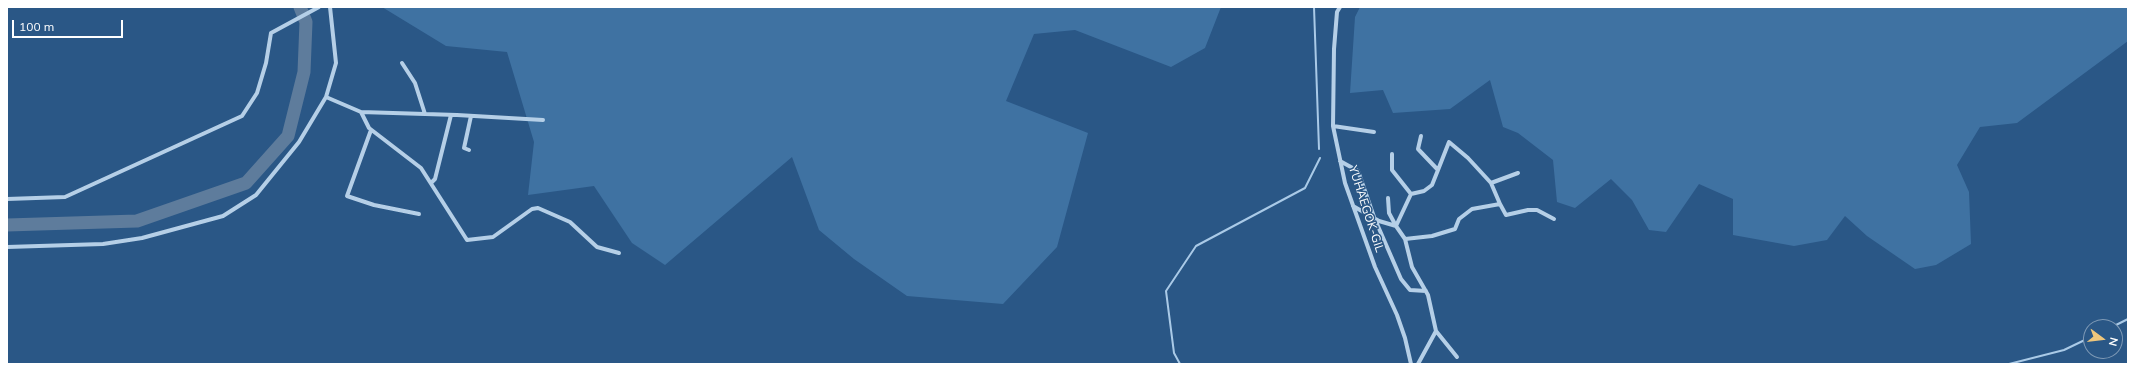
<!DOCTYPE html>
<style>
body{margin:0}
#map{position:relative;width:2135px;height:371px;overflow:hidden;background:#2a5786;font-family:Mulish,sans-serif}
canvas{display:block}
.frame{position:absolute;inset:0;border:8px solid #fff;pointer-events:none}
.north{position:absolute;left:2083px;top:319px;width:40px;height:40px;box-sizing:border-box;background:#2a5786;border:1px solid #7f9ab6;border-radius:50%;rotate:105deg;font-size:11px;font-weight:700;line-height:16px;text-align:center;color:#fff}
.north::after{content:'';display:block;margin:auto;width:14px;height:18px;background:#eec67c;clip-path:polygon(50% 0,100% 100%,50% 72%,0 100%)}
.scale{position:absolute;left:12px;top:20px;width:111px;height:18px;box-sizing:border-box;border:2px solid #fff;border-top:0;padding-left:5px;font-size:12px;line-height:14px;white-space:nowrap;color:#fff;-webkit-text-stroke:3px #2a5786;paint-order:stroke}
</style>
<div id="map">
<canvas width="2135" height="371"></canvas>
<div class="frame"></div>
<div class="north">N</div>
<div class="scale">100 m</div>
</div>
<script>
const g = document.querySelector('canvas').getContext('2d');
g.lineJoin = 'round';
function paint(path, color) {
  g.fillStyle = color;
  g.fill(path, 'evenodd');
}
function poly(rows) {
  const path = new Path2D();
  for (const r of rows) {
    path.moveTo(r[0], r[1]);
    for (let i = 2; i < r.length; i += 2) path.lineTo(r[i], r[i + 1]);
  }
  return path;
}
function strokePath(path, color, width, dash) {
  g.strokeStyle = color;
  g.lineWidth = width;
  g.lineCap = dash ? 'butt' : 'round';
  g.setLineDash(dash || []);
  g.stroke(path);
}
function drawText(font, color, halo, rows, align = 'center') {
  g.font = font + ' Mulish,sans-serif';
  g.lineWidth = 3;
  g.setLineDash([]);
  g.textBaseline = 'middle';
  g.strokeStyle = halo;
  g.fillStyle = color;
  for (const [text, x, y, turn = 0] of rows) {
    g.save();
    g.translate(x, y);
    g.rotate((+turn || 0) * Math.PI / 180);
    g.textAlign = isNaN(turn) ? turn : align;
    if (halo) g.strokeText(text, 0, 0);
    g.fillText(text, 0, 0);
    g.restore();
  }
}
paint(poly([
 [382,7,1221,7,1205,48,1171,67,1075,30,1034,34,1006,101,1088,133,1057,247,1003,304,907,296,854,259,819,230,792,157,665,265,632,243,594,186,528,195,534,142,507,52,446,46],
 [1360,7,2128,7,2128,41,2017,123,1980,127,1957,165,1969,192,1971,244,1936,265,1915,269,1867,236,1845,216,1827,240,1794,246,1733,235,1733,199,1699,184,1666,232,1649,230,1632,200,1611,179,1575,208,1557,202,1553,160,1518,133,1503,127,1490,80,1450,109,1393,113,1383,90,1350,93,1355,17]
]), '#3f72a2');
strokePath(poly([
 [1314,7,1319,149],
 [2112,327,2128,319],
 [1180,364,1174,353,1166,291,1196,246,1305,188,1320,158],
 [2009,364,2064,350,2091,337]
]), '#aacae7', 2);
strokePath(poly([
 [7,225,137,221,246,183,288,136,304,72,306,22,300,7]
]), '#5e7c9c', 13);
strokePath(poly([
 [1340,7,1337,12,1334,49,1333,126,1345,183,1375,267,1397,315,1405,338,1411,364],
 [402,63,415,83,425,114],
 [326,97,361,112,457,115,543,120],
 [361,112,369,128,421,168,467,240,493,237,532,209,538,208,570,222,597,247,619,253],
 [1333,126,1374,132],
 [371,130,347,196,374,205,419,214],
 [1449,142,1468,158,1491,183,1500,204],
 [469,150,464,148,471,116],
 [1392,154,1392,170,1411,194,1396,226],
 [1340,161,1358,171,1374,217,1401,279,1410,290,1426,291],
 [1438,170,1449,142],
 [431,183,435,179,451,115],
 [1491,183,1518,173],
 [1411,194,1424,191,1432,185,1438,170,1418,149,1421,136],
 [1388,198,1389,213,1396,226],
 [7,199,65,197,242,116,257,93,266,63,271,33,319,7],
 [1353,206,1379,221,1396,226,1405,239,1412,267,1428,295,1436,331,1418,364],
 [1405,239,1432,236,1455,229,1459,219,1472,209,1500,204,1506,215,1528,210,1537,210,1554,219],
 [7,247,103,244,142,238,223,216,256,195,299,142,326,97,336,63,330,7],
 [1436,331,1457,357]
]), '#b5cfe7', 4);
drawText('12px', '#fff', '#2a5786', [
 ["YUHAEGOK-GIL",1366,209,72]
]);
</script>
